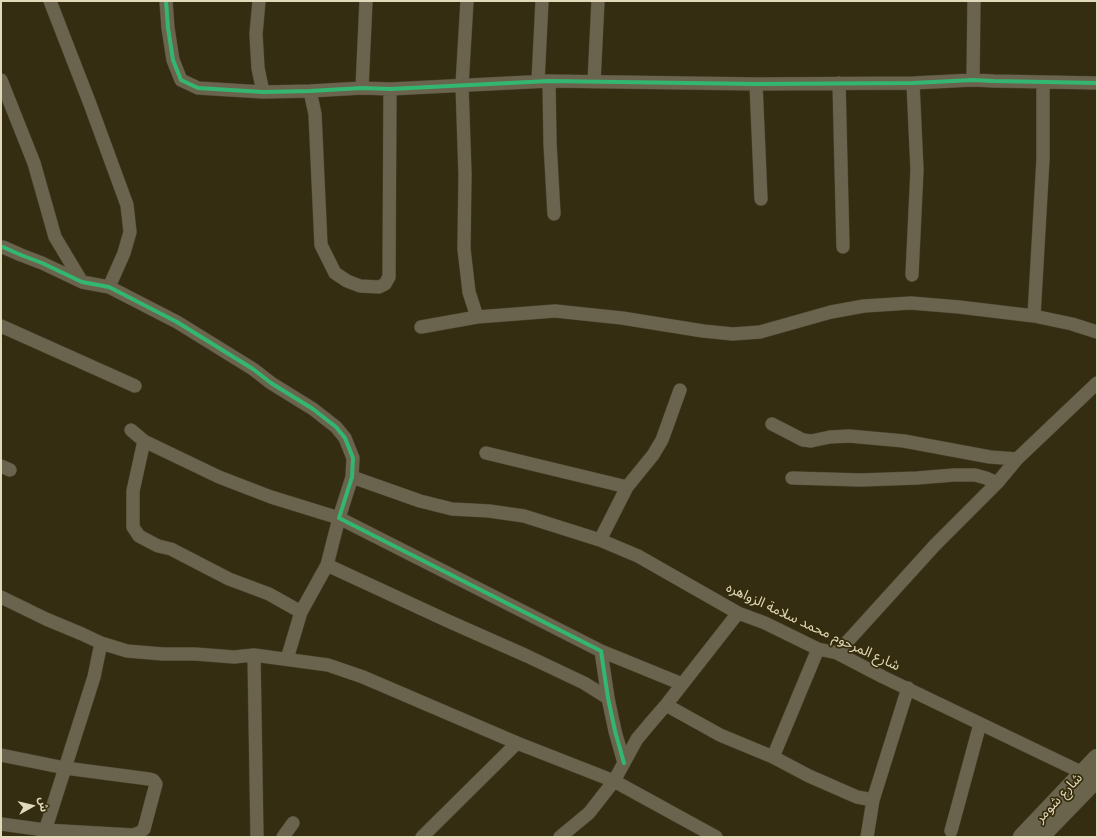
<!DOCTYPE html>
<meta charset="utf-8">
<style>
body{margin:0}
#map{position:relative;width:1098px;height:838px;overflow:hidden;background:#342d12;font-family:Lora,"Noto Sans Arabic",serif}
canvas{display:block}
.frame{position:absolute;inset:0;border:2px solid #e2d9bb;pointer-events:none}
.north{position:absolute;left:12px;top:786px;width:40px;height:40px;-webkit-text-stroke:3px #352c0c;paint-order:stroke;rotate:82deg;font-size:11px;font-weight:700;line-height:16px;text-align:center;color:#e2d9bb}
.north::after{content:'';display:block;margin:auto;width:14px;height:18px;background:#e2d9bb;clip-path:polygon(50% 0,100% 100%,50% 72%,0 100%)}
</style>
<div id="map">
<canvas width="1098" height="838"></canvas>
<div class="frame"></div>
<div class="north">ش</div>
</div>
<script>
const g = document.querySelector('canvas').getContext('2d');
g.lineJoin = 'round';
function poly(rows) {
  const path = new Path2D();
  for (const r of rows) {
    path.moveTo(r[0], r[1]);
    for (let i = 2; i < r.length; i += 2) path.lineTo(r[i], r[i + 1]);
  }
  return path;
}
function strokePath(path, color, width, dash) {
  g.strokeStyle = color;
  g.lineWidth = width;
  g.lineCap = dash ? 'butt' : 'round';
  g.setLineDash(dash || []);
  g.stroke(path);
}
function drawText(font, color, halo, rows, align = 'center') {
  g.font = font + ' Lora,"Noto Sans Arabic",serif';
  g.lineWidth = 3.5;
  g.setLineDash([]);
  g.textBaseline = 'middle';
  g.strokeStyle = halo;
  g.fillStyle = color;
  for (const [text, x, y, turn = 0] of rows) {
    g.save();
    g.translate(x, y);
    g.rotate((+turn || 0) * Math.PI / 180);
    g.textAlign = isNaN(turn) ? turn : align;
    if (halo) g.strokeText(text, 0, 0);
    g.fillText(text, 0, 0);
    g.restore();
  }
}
const minor = poly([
 [50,1,90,104,127,205,130,232,124,253,109,287],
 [166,1,168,28,173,60,181,80,198,88,263,92,310,91,362,88,390,89,549,81,756,84,913,83,973,80,994,81,1097,83],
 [259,1,256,34,258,68,263,92],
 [467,1,462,85,465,174,464,249,469,292,477,317],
 [1,80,34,163,55,237,82,282],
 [973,80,974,1],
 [538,81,542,1],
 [549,81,550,143,554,214],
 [594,82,598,1],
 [839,83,843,247],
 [756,84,761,199],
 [362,88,366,1],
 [310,91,315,114,321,245,335,273,347,281,360,286,379,287,385,284,389,277,390,89],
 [3,247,21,255,42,263,82,282,109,287,177,322,253,369,271,383,313,409,336,427,345,438,353,458,352,477,339,518,601,651,608,698,615,731,624,763],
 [912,275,917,170,913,83],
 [1034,316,1043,159,1043,82],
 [1,326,135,386],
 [421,327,477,317,555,311,622,318,703,331,733,334,760,332,831,312,864,306,911,303,959,307,1034,316,1072,324,1097,332],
 [772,424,803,440,811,441,830,437,849,436,904,441,990,457,1017,459],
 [131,430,144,441,219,477,271,497,339,518,327,565,301,612,287,659],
 [144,441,133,491,133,527,139,536,158,546,171,549,229,579,269,594,301,612],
 [486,453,627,487],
 [1,466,10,470],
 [352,477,420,501,452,509,489,511,524,516,600,540,638,556,738,613,765,623,818,649,837,653,883,677,1083,773,1089,778],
 [792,478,861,480,917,478,954,475,975,475,986,478,997,483],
 [600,540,627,487,653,455,662,440,680,390],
 [327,565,448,621,527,656,584,683,608,698],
 [1,597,46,619,82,634,101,643,127,651,163,654,195,654,234,657,254,655,328,665,363,677,517,743,614,781,716,837],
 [601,651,682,684],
 [837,653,935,545,997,483,1017,459,1097,383],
 [254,655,257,837],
 [666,705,720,735,773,757,809,776,857,797,873,800,908,688],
 [1,755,65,768,149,779,153,780,156,784,144,829,139,833,133,835,45,830,1,824],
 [773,757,818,649],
 [951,831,980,724],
 [43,837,94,677,101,643],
 [283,837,293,823],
 [422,837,517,743],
 [560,837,589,813,614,781,637,739,653,720,666,705,738,613],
 [867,837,873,800]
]);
const secondary = poly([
 [1022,837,1097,758],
 [1040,837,1097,778]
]);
strokePath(minor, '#4c4531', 14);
strokePath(secondary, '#4c4531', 19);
strokePath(minor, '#6a644e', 13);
strokePath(secondary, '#6b644d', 18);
strokePath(poly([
 [166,1,168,28,173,60,181,80,198,88,263,92,310,91,362,88,390,89,549,81,756,84,913,83,973,80,994,81,1097,83],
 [3,247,21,255,42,263,82,282,109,287,177,322,253,369,271,383,313,409,336,427,345,438,353,458,352,477,339,518,601,651,608,698,615,731,624,763]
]), '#33b770', 4);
drawText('14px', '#e2d9bb', '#352c0c', [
 ["شارع المرحوم محمد سلامة الزواهره",813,627,25],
 ["شارع شومر",1059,798,-47]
]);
</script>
